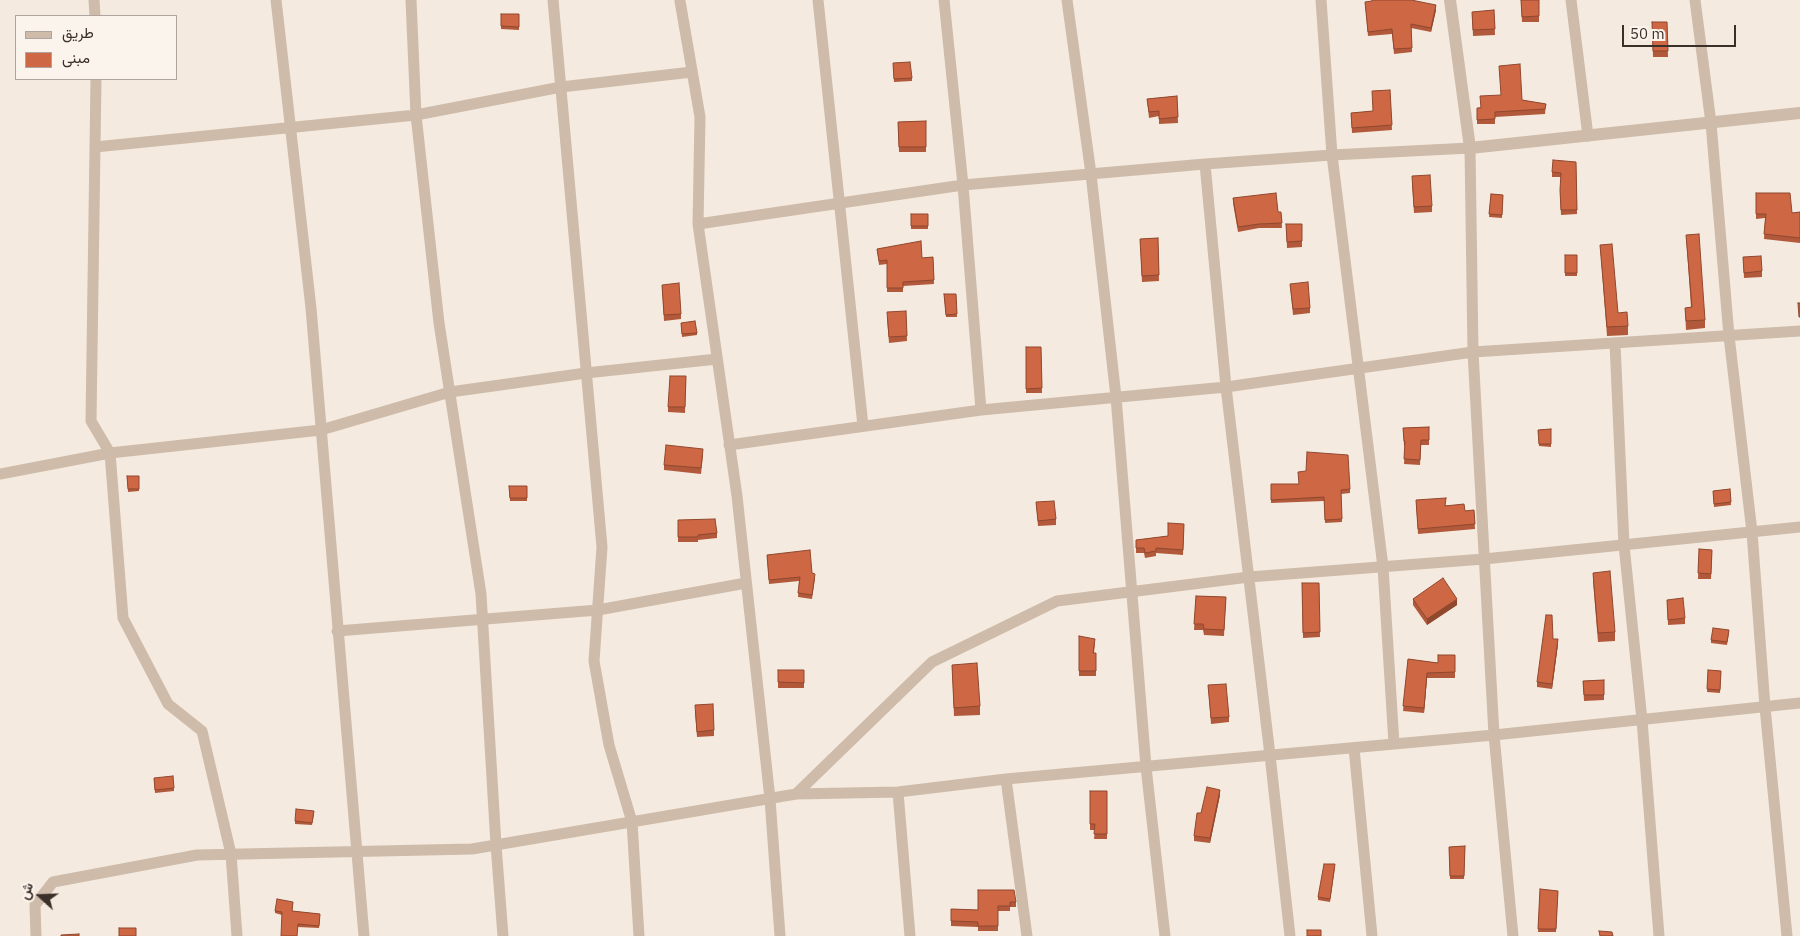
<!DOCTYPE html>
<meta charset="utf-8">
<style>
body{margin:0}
#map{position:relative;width:1800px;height:936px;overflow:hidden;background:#f4eadf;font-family:"IBM Plex Sans",Vazirmatn,sans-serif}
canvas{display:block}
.legend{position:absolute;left:15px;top:15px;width:162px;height:65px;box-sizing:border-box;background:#fbf4ec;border:1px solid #aea59e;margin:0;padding:6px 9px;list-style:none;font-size:15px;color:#3b2f29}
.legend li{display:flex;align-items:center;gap:10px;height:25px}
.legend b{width:25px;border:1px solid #aea59e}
.north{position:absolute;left:15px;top:871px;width:50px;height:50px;-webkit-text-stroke:4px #fbf4ec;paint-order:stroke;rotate:290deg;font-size:14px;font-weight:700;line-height:20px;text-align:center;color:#3b2f29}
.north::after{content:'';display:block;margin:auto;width:18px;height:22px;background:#3b2f29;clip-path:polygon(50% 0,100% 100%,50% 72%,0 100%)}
.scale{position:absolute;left:1622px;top:25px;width:114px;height:22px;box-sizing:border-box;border:2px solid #3b2f29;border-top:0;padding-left:6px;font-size:15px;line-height:18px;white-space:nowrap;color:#3b2f29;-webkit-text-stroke:4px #fbf4ec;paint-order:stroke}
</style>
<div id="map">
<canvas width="1800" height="936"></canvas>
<ul class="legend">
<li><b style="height:6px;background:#cebba9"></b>طريق</li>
<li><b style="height:14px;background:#ce6743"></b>مبنى</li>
</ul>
<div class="north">ش</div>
<div class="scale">50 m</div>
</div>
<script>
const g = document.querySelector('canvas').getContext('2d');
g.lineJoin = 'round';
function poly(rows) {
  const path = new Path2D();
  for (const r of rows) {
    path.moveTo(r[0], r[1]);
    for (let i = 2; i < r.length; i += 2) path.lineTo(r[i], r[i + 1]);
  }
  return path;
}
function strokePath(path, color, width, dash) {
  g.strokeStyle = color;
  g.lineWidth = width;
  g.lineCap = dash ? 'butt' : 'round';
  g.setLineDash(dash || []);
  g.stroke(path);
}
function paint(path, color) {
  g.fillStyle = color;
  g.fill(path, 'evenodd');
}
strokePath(poly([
 [94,0,95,16],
 [276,0,311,308,364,936],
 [411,0,416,115,439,323,481,594,496,845,503,936],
 [553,0,602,547,594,661,609,745,632,822,639,936],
 [818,0,863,426],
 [944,0,963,185,981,410],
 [1067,0,1091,174,1116,397,1146,767,1165,936],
 [1321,0,1332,155,1383,567,1394,744],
 [1571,0,1588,136],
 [1695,0,1711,123,1729,336,1752,532,1765,707,1787,936],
 [680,1,700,117,698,224,737,496,770,799,780,936],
 [96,79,91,421,110,453,123,618,168,704,202,731,231,854,237,936],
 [95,147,416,115,561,87,692,72],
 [1205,164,1226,387,1270,755,1290,936],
 [698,224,963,185,1205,164,1332,155,1470,148,1473,352,1494,735,1513,936],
 [1615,343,1624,545,1642,720,1659,936],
 [729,445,981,410,1226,387,1473,352,1800,331],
 [0,474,110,453,321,430,450,392,586,373,717,359],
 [337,631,598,610,746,583],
 [1354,748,1372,936],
 [1006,779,1027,936],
 [898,792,910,936],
 [796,794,932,662,1057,601,1249,577,1484,559,1800,527],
 [36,936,35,905,53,882,197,855,472,849,796,794,898,792,1006,779,1494,735,1800,703]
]), '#cebba9', 11);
strokePath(poly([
 [1450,0,1470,148,1800,113]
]), '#cebba9', 12);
paint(poly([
 [1521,0,1539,0,1539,22,1522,22],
 [1365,2,1436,10,1431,32,1411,28,1412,52,1394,54,1392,34,1368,36],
 [1494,10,1495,35,1473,36,1472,12],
 [501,14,519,14,519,30,501,29],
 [1652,22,1667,22,1668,57,1653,57],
 [893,63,912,78,912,81,894,82],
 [1390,90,1392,130,1352,133,1351,113,1373,111],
 [1177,96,1178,123,1159,124,1159,116,1149,118,1147,99],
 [1522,100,1546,104,1545,114,1495,117,1495,124,1477,124,1477,108],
 [926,121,926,152,899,152,898,122],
 [1576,162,1577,214,1561,215,1560,195,1561,177,1552,177,1552,172],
 [1412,182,1432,206,1432,212,1414,213],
 [1756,193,1792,213,1800,212,1800,243,1764,239,1765,218,1756,219],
 [1491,194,1503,195,1502,218,1489,217],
 [1233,198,1278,212,1281,212,1282,228,1259,228,1238,232,1233,203],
 [911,214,928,214,928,229,911,229],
 [1286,224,1302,241,1302,247,1287,248],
 [1686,235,1705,320,1705,328,1686,330,1685,308,1691,307],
 [1158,238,1159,281,1142,282,1140,239],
 [1600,245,1618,313,1628,326,1628,335,1607,336],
 [877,249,922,258,933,257,934,284,903,286,903,292,887,292,887,264,879,265],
 [1565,255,1577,255,1577,276,1565,276],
 [1743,257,1762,271,1762,277,1744,278],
 [1290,284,1310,308,1310,313,1293,315],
 [662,285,681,314,681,319,664,321],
 [944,294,956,294,957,317,946,317],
 [906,311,907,341,889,343,887,318],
 [681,323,697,333,697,335,682,337],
 [1026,347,1041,347,1042,393,1026,393],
 [686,376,685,413,668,412,668,407],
 [1429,427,1429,445,1421,445,1420,465,1404,464,1405,446,1404,446,1403,428],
 [1551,429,1551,447,1539,446,1538,430],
 [703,455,701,474,664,470,664,465],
 [127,476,139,476,139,491,128,492],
 [1271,484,1350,489,1350,493,1341,494,1342,522,1325,523,1324,501,1271,503],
 [509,486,527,486,527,501,510,501],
 [1730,489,1731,505,1714,507,1713,491],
 [1416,500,1445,505,1465,511,1474,510,1475,529,1418,534],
 [1036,502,1056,519,1056,525,1038,526],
 [678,520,717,533,717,538,698,540,698,542,678,542],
 [1184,524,1183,555,1156,553,1156,556,1145,558,1144,553,1136,553,1136,540,1168,536],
 [1699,549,1712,550,1711,579,1698,579],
 [767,555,812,573,815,578,812,599,798,597,799,581,769,584],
 [1593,573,1615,632,1615,641,1598,642,1593,581],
 [1302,583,1319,583,1320,637,1303,638],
 [1196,596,1226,597,1224,636,1204,635,1203,630,1194,630],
 [1413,599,1457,605,1427,625,1413,605],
 [1667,600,1685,618,1685,624,1668,625],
 [1729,633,1727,645,1711,643,1711,640],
 [1079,636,1095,643,1094,653,1096,653,1096,676,1079,676],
 [1558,644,1552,689,1537,687,1537,682],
 [1455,655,1455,678,1427,678,1424,713,1403,711,1408,659,1438,663],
 [952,665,980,706,980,715,954,716],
 [778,670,804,670,804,688,778,688],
 [1708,670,1721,671,1720,693,1707,692],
 [1604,680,1604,700,1584,701,1583,681],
 [1208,685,1229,717,1229,722,1211,724],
 [695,711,714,730,714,736,697,737],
 [154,778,174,788,174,791,155,793],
 [1090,791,1107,791,1107,839,1094,839,1095,830,1090,830],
 [1220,795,1210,843,1194,841,1194,836,1201,813],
 [314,814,312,825,295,824,295,821],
 [1465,846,1464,879,1450,879,1449,847],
 [1335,867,1330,902,1318,900,1318,897],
 [1540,889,1558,891,1556,932,1538,932],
 [978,890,1016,902,1016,907,1010,907,1010,911,998,911,998,931,978,931,978,927,951,926,951,909,978,910],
 [293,905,292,911,320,914,319,928,298,927,282,915,275,913,275,911]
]), '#b1593a');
paint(poly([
 [1436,5,1436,10,1431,32,1431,28],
 [1457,599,1457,605,1427,625,1427,619],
 [1558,639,1558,644,1552,689,1552,684],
 [1427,673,1427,678,1424,713,1424,708],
 [1220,790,1220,795,1210,843,1210,838]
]), '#90482f');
const building = poly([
 [1372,0,1411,0,1436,5,1431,28,1411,24,1412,48,1394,49,1392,29,1368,32,1365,2,1372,1,1372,0],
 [1521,0,1539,0,1539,16,1522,17,1521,0],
 [1494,10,1495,29,1473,30,1472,12,1494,10],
 [501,14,519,14,519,27,501,26,501,14],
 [1652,22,1667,22,1668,51,1653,51,1652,22],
 [910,62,912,78,894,79,893,63,910,62],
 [1520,64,1522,100,1546,104,1545,109,1495,112,1495,119,1477,120,1477,108,1481,108,1480,96,1501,95,1499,66,1520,64],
 [1390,90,1392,125,1352,128,1351,113,1373,111,1372,91,1390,90],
 [1177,96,1178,117,1159,119,1159,111,1149,112,1147,99,1177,96],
 [926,121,926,147,899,147,898,122,926,121],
 [1553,160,1576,162,1577,210,1561,210,1560,190,1561,173,1552,172,1553,160],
 [1430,175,1432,206,1414,207,1412,176,1430,175],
 [1276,193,1278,212,1281,212,1282,223,1259,224,1238,227,1233,198,1276,193],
 [1756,193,1790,193,1792,213,1800,212,1800,238,1764,234,1766,214,1756,214,1756,193],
 [1491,194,1503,195,1502,215,1489,214,1491,194],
 [911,214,928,214,928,226,911,226,911,214],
 [1286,224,1302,224,1302,241,1287,242,1286,224],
 [1699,234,1705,320,1686,321,1685,308,1692,307,1686,235,1699,234],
 [1158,238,1159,275,1142,276,1140,239,1158,238],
 [921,241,922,258,933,257,934,280,903,282,903,288,887,288,887,260,879,261,877,249,921,241],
 [1612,244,1618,313,1627,312,1628,326,1607,327,1600,245,1612,244],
 [1565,255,1577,255,1577,273,1565,273,1565,255],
 [1761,256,1762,271,1744,273,1743,257,1761,256],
 [1308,282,1310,308,1293,309,1290,284,1308,282],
 [679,283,681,314,664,315,662,285,679,283],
 [944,294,956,294,957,314,946,315,944,294],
 [1798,303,1800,303,1800,317,1799,317,1798,303],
 [906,311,907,336,889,337,887,312,906,311],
 [695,321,697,333,682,334,681,323,695,321],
 [1026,347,1041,347,1042,388,1026,389,1026,347],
 [670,376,686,376,685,407,668,407,670,376],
 [1429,427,1429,440,1421,440,1420,460,1404,459,1405,441,1404,441,1403,428,1429,427],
 [1551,429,1551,444,1539,444,1538,430,1551,429],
 [666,445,703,449,701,468,664,465,666,445],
 [1307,452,1348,455,1350,489,1341,490,1342,519,1325,520,1324,497,1271,500,1271,484,1299,484,1298,472,1306,471,1307,452],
 [127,476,139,476,139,489,128,489,127,476],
 [509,486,527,486,527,498,510,498,509,486],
 [1730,489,1731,502,1714,504,1713,491,1730,489],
 [1446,498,1445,506,1464,504,1465,511,1474,510,1475,524,1418,529,1416,500,1446,498],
 [1054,501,1056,519,1038,521,1036,502,1054,501],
 [715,519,717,533,698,535,698,537,678,537,678,520,715,519],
 [1168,523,1184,524,1183,550,1156,548,1156,551,1145,553,1144,548,1136,548,1136,540,1168,536,1168,523],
 [1699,549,1712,550,1711,574,1698,573,1699,549],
 [810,550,812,573,815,574,812,595,798,593,800,577,769,580,767,555,810,550],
 [1610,571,1615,632,1598,633,1593,573,1610,571],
 [1443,578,1457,599,1427,619,1413,599,1443,578],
 [1302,583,1319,583,1320,632,1303,633,1302,583],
 [1196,596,1226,597,1224,630,1204,629,1203,624,1194,624,1196,596],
 [1683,598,1685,618,1668,620,1667,600,1683,598],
 [1546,615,1552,615,1553,639,1558,639,1552,684,1537,682,1546,615],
 [1713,628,1729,630,1727,642,1711,640,1713,628],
 [1079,636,1095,639,1093,653,1096,653,1096,671,1079,671,1079,636],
 [1438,655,1455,655,1455,672,1427,673,1424,708,1403,706,1408,659,1438,663,1438,655],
 [977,663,980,706,954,708,952,665,977,663],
 [778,670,804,670,804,683,778,682,778,670],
 [1708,670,1721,671,1720,690,1707,689,1708,670],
 [1604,680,1604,695,1584,695,1583,681,1604,680],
 [1226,684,1229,717,1211,718,1208,685,1226,684],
 [713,704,714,730,697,732,695,705,713,704],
 [173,776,174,788,155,790,154,778,173,776],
 [1207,787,1220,790,1210,838,1194,836,1197,813,1201,813,1207,787],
 [1090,791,1107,791,1107,834,1094,834,1095,824,1090,824,1090,791],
 [296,809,314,811,312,823,295,821,296,809],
 [1465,846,1464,876,1450,876,1449,847,1465,846],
 [1324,864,1335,864,1330,899,1318,897,1324,864],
 [1540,889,1558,891,1556,929,1538,929,1540,889],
 [978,890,1014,890,1016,902,1010,902,1010,906,998,906,998,926,978,926,978,922,951,921,951,909,978,910,978,890],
 [277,899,293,902,292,911,320,914,319,926,298,924,297,936,281,936,282,912,275,911,277,899],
 [119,928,136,928,136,936,119,936,119,928],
 [1307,930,1321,930,1321,936,1307,936,1307,930],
 [1599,931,1612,932,1613,936,1600,936,1599,931],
 [79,934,79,936,61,936,61,935,79,934]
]);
paint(building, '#ce6743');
strokePath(building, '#90482f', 1);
</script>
